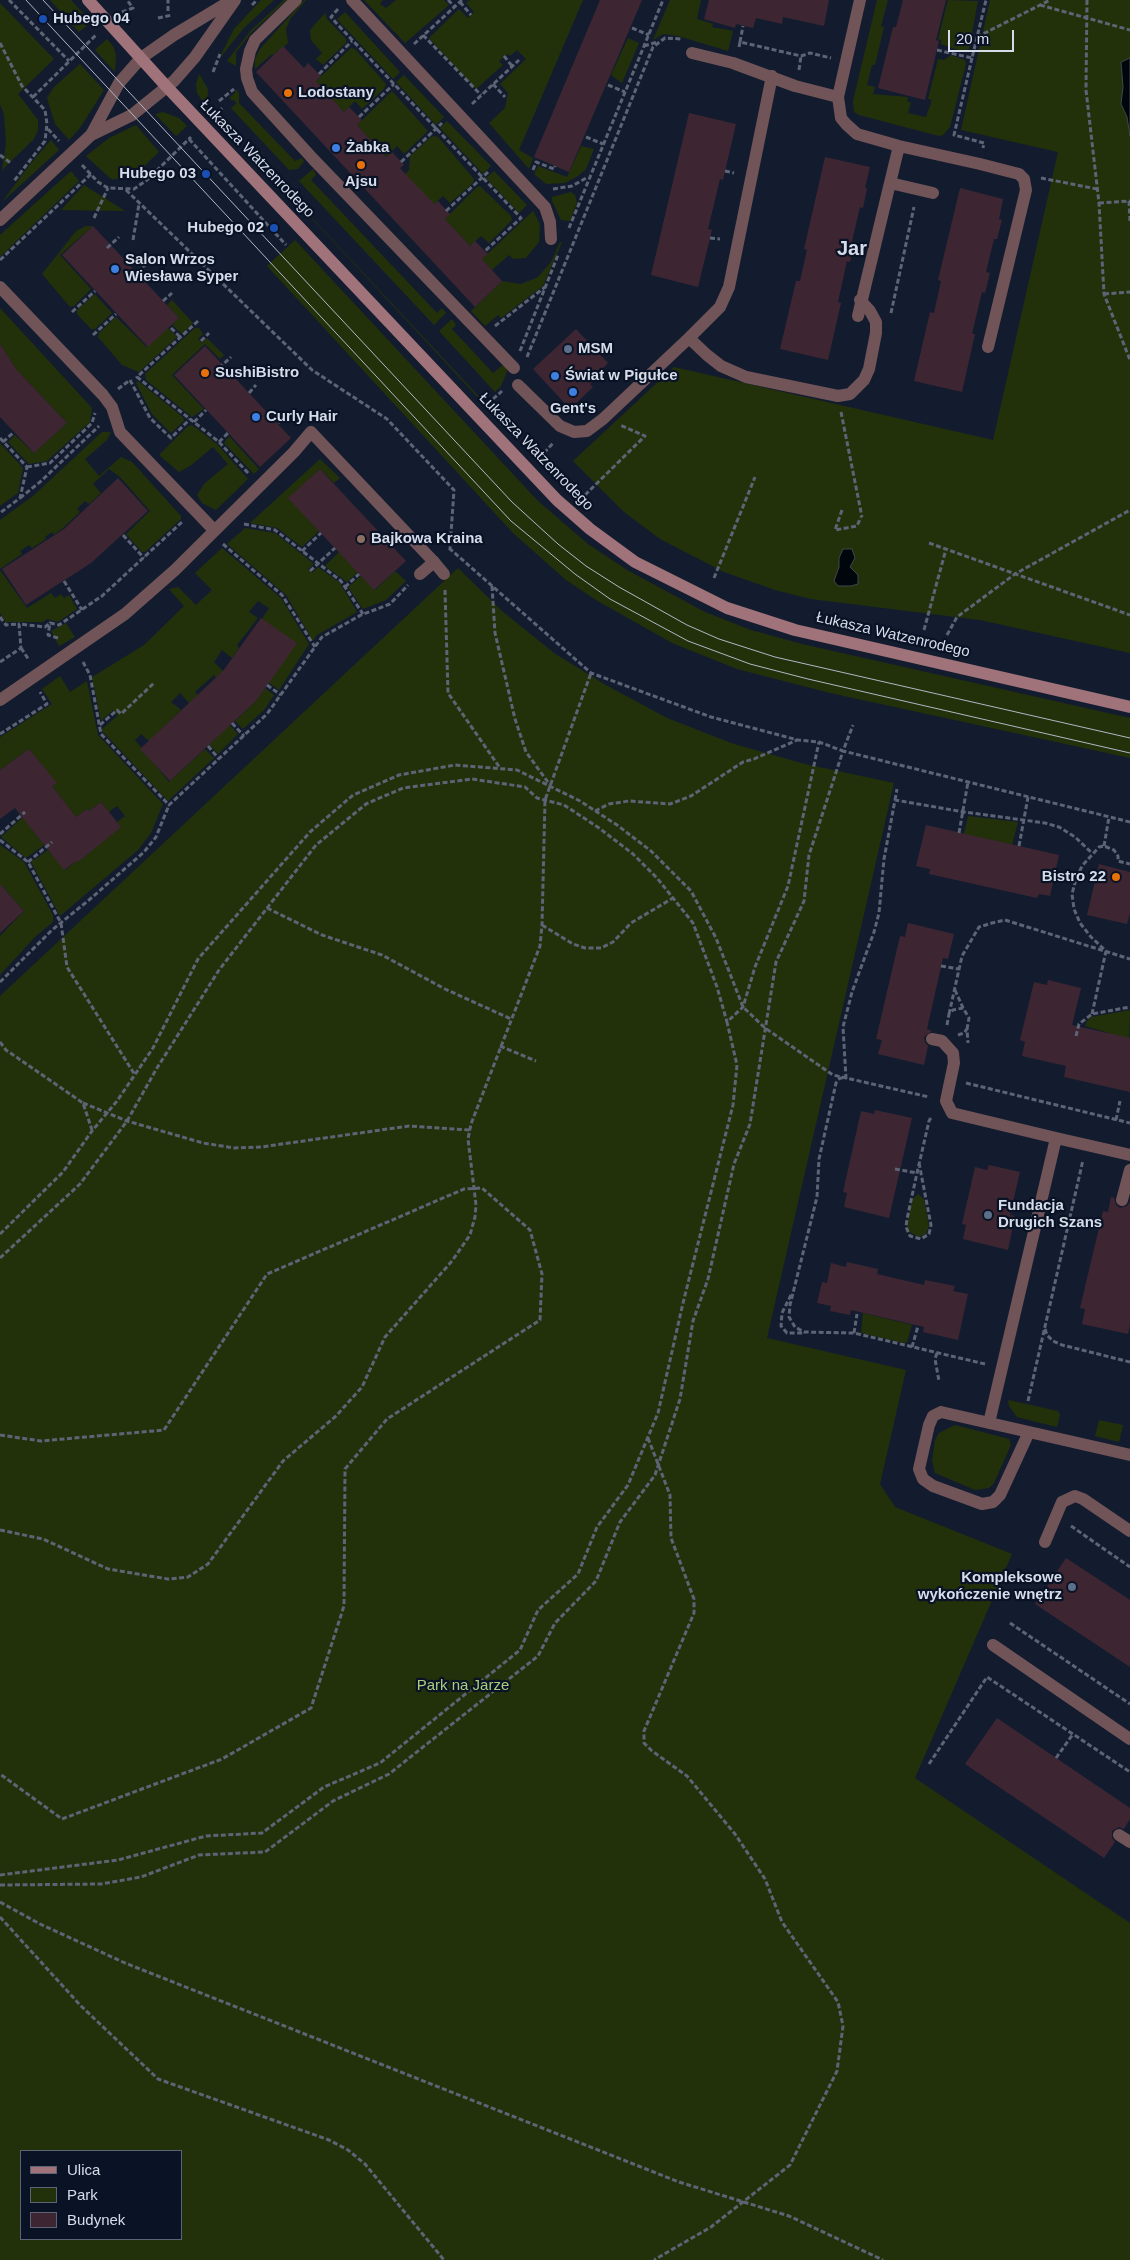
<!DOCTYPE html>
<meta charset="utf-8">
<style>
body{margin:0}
#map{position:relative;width:1130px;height:2260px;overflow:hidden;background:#131c2f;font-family:Helvetica,sans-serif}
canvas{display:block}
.legend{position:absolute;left:20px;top:2150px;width:162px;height:90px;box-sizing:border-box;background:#0a1325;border:1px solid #5c6474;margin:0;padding:6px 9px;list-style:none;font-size:15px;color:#d6ddea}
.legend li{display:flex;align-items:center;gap:10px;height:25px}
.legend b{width:25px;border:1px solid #5c6474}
.scale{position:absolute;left:948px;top:30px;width:66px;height:22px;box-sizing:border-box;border:2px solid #d6ddea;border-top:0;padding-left:6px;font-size:15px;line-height:18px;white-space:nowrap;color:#d6ddea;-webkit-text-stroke:4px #0a1325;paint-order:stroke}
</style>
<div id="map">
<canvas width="1130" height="2260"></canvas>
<ul class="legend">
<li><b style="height:6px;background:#a0737a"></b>Ulica</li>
<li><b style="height:14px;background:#23310a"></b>Park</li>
<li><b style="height:14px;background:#3d2632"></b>Budynek</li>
</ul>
<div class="scale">20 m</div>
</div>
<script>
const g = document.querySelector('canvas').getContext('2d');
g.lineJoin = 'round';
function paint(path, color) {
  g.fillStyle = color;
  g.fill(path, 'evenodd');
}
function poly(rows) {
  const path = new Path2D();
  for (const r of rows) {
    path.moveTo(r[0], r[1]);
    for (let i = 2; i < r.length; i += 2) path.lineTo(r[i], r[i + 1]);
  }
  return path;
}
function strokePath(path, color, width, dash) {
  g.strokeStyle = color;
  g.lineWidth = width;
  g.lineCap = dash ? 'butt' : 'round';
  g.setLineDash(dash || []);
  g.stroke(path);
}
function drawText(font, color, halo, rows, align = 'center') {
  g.font = font + ' Helvetica,sans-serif';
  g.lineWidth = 4.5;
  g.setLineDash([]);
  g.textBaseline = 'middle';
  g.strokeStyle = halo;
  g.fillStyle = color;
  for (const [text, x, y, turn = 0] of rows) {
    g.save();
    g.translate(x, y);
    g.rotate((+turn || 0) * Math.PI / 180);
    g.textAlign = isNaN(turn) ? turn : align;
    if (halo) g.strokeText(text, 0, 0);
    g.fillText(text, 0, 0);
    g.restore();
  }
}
paint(poly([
 [50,0,71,0,91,22,79,32],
 [261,0,274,0,244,28,219,59,234,29],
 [284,0,287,0,251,33,236,52,236,66,227,61,251,30],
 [304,0,306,0,290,19,286,29,288,43,273,55,272,54,255,69,255,59,260,49],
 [364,0,383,0,380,4,386,8,396,0,444,0,449,5,405,43],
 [470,0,583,0,519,150,533,158,529,169,489,123,505,108,508,93,500,84,526,59,517,50,510,56,507,54,499,61,503,65,476,89,429,38,459,9,468,18,474,12,466,3],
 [670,0,701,0,697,19,713,24,712,27,733,31,728,51,678,36,663,34,653,40],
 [877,0,888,0,881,26,884,27,875,65,872,65,867,85,875,87,873,94,908,97,907,101,911,103,908,113,926,117,932,100,928,99,938,59,944,60,951,55,965,60,966,64,950,127,943,135,939,136,859,115,854,112,853,101],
 [948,0,978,1,969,49,964,52,941,44,941,40,938,39],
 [990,0,1130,0,1130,653,980,620,811,599,775,590,724,572,660,539,624,512,573,461,674,367,993,440,1058,152,961,130],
 [0,3,54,59,18,94,38,120,38,130,34,139,2,170,6,144,4,115,0,104],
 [345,12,400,72,393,79,337,19],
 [325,13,327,19,346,39,346,43,323,65,316,59,322,53,311,40,310,30],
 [628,38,639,43,622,83,611,75],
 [107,39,113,46,116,55,115,72,95,50],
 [351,48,355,49,386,84,384,89,362,109,355,101,344,112,316,81],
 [80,64,104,90,80,128,69,140,55,124,47,98,53,88],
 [199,74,208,89,207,108,197,93,196,84],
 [404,75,444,117,436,125,396,82],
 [236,89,239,93,239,103,295,161,302,158,304,161,298,169,289,170,231,108,236,104,235,101,230,99,230,97,235,93],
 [392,91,428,131,404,154,397,146,386,157,357,125],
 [163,112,179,118,187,126,176,136,155,114],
 [447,121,491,166,483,174,440,128],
 [136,125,159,152,135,175,126,179,111,179,86,156,109,138],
 [227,127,485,403,484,404],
 [434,136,438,137,474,179,473,183,450,203,443,196,432,206,412,181,404,176,409,170,410,156,431,137],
 [51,140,59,150,2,202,31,163],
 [581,146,594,149,586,169,578,176,565,183,546,184,534,174,538,166,567,177],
 [313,169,316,175,311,180,437,313,442,308,446,313,434,325,299,181],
 [71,171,79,181,0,257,0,235],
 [494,171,527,205,519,213,486,178],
 [84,185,125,211,61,210],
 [480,186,511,216,512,220,489,243,481,236,470,246,445,219,477,187],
 [571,192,575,195,577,203,570,221,561,220,552,201,552,197],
 [533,211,540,224,539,242,526,258,513,259,509,255,492,270,482,259],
 [86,226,93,226,60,255,91,289,74,306,70,307,42,274,76,231],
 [295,240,538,501,588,544,627,570,705,612,751,630,802,644,1130,718,1130,758,830,693,737,669,672,643,596,600,566,580,513,533,267,266],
 [560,242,562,242,543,286,501,318,498,315,485,326,471,311,502,281,521,284,538,277,551,262],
 [95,294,112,313,95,329,91,329,77,314,77,310],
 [172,300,193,323,182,334,172,325,179,318,167,305],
 [0,308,92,408,90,422,47,461,29,464,8,442,15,435,34,453,67,423,16,369,0,344],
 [116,317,147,347,168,328,177,337,139,372,122,365,98,337,99,333],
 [452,319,456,325,452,329,493,373,504,364,508,369,501,386,495,392,439,331],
 [195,328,199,328,203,334,198,339,202,343,207,338,224,355,220,359,205,344,172,375,204,409,192,417,146,380,145,374],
 [138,381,183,417,184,421,171,433,152,414,136,383],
 [192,425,217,444,248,479,216,510,202,503,197,495,204,484,228,464,213,447,190,466,179,472,159,455,188,426],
 [102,432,111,432,107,440,85,459,99,476,121,457,132,462,181,516,181,519,145,552,142,552,126,534,150,511,120,477,109,469,93,484,101,493,89,504,85,501,77,509,80,512,64,527,54,535,52,532,45,537,46,539,32,548,29,545,20,551,22,554,0,569,0,520,33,496],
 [229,436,259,469,254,474,224,443],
 [0,443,23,468,18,493,0,506],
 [320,459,340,478,334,483,320,469,289,498,319,531,302,547,277,528,250,523],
 [245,528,275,533,314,564,308,569,312,573,318,567,340,583,357,612,317,635,313,641,286,595,227,544],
 [222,548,281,598,309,644,279,690,269,683,262,619,269,608,258,601,249,612,258,618,237,645,239,648,232,658,222,650,214,662,223,671,216,678,214,675,195,692,198,695,189,703,180,693,171,702,181,710,149,741,141,734,135,740,169,782,205,749,214,758,168,801,101,730,118,715,113,710,101,721,92,677,144,645,184,606,169,589,178,587,196,605,212,590,195,573],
 [339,552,358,572,347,582,325,566],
 [458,568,502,611,554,653,604,684,667,718,734,744,805,764,894,783,767,1338,906,1370,880,1484,895,1507,1012,1554,915,1778,1130,1923,1130,2260,0,2260,0,996],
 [21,2151,181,2151,181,2239,21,2239],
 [0,570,27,608,51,593,55,598,61,594,64,598,69,595,77,609,58,622,47,619,43,622,6,622,0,613],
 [395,571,406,581,386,600,363,609,348,587,361,576,375,590],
 [66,623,75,637,59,646,51,631],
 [60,676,70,692,87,681,98,735,163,804,151,833,138,850,60,916,31,862,48,850,65,870,76,861,78,862,118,828,121,828,117,822,125,816,117,806,109,812,101,802,89,811,87,809,76,817,52,786,56,783,29,749,0,770,0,737,52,704,42,689],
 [265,688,274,695,264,710,243,729,235,721,256,701],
 [230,725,238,734,218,754,209,744],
 [968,816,1018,822,1012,845,964,834],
 [23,817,44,845,26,858,1,837],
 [0,845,24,862,53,915,53,922,35,937,0,975,0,936,24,911,3,887,0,890],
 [1130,1010,1129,1043,1109,1033,1085,1026,1087,1021,1091,1017],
 [918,1194,924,1199,929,1226,926,1234,918,1237,908,1231,907,1226,912,1200],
 [863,1313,912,1325,907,1342,904,1343,861,1333],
 [1008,1400,1058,1411,1060,1415,1057,1427,1017,1417,1009,1406],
 [1099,1420,1123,1425,1119,1442,1095,1436],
 [955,1425,1009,1439,1011,1445,994,1483,989,1488,975,1490,935,1473,932,1461,935,1440,939,1433]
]), '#23310a');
const water = poly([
 [1130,58,1130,136,1127,117,1121,104,1123,87,1121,62,1130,58],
 [843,549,852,549,855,558,850,567,858,575,858,584,851,586,838,586,834,581,839,567,839,558,843,549]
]);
paint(water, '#00060b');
strokePath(water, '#40464e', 1);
paint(poly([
 [600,0,642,0,569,172,534,157],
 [709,0,829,0,824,26,783,17,782,24,756,18,753,28,736,24,735,28,704,19],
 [903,0,946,0,936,40,939,41,925,100,878,88,893,27,896,27],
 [283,46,304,68,308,63,321,76,316,81,344,112,349,107,362,120,357,125,386,157,392,152,404,165,400,168,434,204,438,201,450,214,445,219,470,246,475,241,488,254,482,259,502,281,475,307,256,72],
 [689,113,736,124,723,180,720,179,708,229,712,230,698,287,651,275],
 [825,157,870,167,865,188,867,188,863,208,860,207,852,241,855,242,850,262,847,261,838,302,841,303,839,312,828,360,780,349,796,281,800,281,807,250,804,249],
 [960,188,1003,199,999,219,1002,220,997,239,994,239,986,272,990,273,985,293,982,292,972,334,975,334,962,392,914,381,930,312,934,313,941,281,938,280],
 [93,226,179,318,148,347,62,255],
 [576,329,608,363,596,375,598,377,590,384,593,387,570,409,533,369],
 [0,344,16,369,67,423,34,453,0,417],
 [205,346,291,438,260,467,174,375],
 [320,469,406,561,374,590,288,498],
 [118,478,148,511,91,563,26,605,2,569,64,529],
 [261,618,297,643,256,701,170,781,140,749,223,671],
 [29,749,57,783,52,786,76,817,87,809,89,811,101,802,121,827,78,862,76,861,64,870,15,808,0,819,0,770],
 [926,825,1059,855,1050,896,1039,894,1037,898,929,874,930,869,916,866],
 [1099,864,1130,872,1130,913,1127,924,1087,915],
 [0,884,24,911,0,933],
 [908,923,954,934,948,959,943,958,927,1029,932,1031,924,1037,925,1042,928,1046,924,1065,878,1054,882,1040,876,1039,900,936,905,937],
 [1048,980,1081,988,1072,1025,1130,1038,1130,1092,1064,1077,1066,1066,1022,1056,1025,1042,1020,1040,1034,982,1047,985],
 [875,1110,912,1118,889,1218,844,1207,847,1193,843,1192,861,1111,874,1114],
 [989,1165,1020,1172,1010,1215,1015,1216,1008,1250,963,1239,966,1225,962,1224,975,1167,987,1170],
 [1111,1197,1114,1198,1116,1205,1120,1208,1127,1206,1130,1202,1130,1325,1128,1334,1082,1324,1085,1309,1080,1308,1103,1211,1108,1212],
 [847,1262,878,1269,877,1274,924,1285,925,1280,955,1286,953,1291,968,1294,958,1340,923,1332,924,1327,851,1310,850,1315,830,1311,831,1306,817,1303,822,1282,827,1283,831,1263,846,1267],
 [1066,1558,1130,1600,1130,1667,1035,1604],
 [997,1718,1130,1808,1130,1819,1124,1829,1119,1827,1112,1831,1112,1838,1115,1842,1104,1858,965,1764]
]), '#3d2632');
strokePath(poly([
 [9,0,69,61],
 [448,0,455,7],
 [1087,0,1086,90,1099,203,1104,294,1130,360],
 [460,2,471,15],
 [252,5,257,0],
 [1040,5,1130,30],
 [338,9,331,17,338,25,521,218,485,251],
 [168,11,168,0],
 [122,12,133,8,127,0],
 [158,18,172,15],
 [632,28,649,35],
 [423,35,481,95],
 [977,37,1050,0],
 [740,42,743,26],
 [0,43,22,86,45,110,47,124,45,141,14,181],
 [414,44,462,0],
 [644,46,657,42],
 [739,47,740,42,801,56,810,53,831,58],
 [937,50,972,58,986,0],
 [504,56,512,66],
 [972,58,954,135,984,143,983,148],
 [799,70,801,56],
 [213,72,220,54],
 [319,74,352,41],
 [493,84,505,97],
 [608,85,625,92],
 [33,97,96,35],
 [219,101,234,89],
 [472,104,519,60],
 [216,114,222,108],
 [359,117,394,84],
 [48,129,59,141],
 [586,137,603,144],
 [189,139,286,245],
 [0,155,12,164],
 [401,162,442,123],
 [82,165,98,182,108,188,134,189,147,180,191,137],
 [533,170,536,162,554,169,555,166],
 [725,171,734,173],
 [1041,178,1097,189],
 [553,189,572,186,588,177],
 [126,190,312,370,387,419,454,490,450,548],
 [1099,203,1129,201,1130,222],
 [446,211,488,172],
 [94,218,108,188],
 [569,228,663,0],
 [710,238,720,239],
 [133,240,139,204],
 [107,248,119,237],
 [0,260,91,174],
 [137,272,145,265],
 [1104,294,1130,292],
 [163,301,172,293],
 [72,312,95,291],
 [891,313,914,207],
 [198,321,137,377,219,442,249,474],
 [495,326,545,287],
 [171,328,180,337],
 [93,335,116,314],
 [201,341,209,333],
 [520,351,558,255],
 [527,357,653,47,665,38,682,39],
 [219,368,231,357],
 [118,389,130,380,150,418,171,438,190,419],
 [249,393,256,385],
 [493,399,502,391],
 [841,412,862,517],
 [194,422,206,410],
 [278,423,286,415],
 [0,438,27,467,20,498,0,513],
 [3,442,14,432],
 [219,442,228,433],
 [544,453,554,442],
 [27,467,50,463,92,423,95,413],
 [585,495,645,436,620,425],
 [20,498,40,482,99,426],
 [842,510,835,530,857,526,861,517],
 [244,524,275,530,341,581,363,614],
 [123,535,144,558],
 [929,543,1130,615],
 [223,544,282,595,315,647],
 [449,548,591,673,711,717,798,740,819,742,843,751,853,725],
 [302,551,321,533],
 [310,571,335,548],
 [714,578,755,477],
 [64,581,82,610],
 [492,586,495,633,515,719,526,752,550,785],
 [345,587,359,574],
 [445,590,448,693,500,768],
 [0,617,6,625,19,624],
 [924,630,946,549],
 [947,635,957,617,1015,574,1130,510],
 [58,638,48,635,50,623,59,625,102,596,182,522],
 [21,648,29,660],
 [0,662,21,648,19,624,45,627,49,624],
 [83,662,90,675,101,734,169,805,267,714,322,637,361,615,390,604,408,585],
 [267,685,281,695],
 [232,723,244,736],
 [100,725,117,710,121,714,154,683],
 [0,734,47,704,40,692],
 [208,746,219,759],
 [895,800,897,789],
 [595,811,609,804,629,801,670,804,691,796,743,762,754,759,797,740],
 [959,833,968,782],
 [0,834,25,812],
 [0,840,28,862,61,923,67,967,135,1075],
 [1019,846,1028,797],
 [1104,846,1109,817],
 [28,862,52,842],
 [267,908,322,935,382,955,445,989,511,1019],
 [542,925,573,944,585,948,601,948,613,942,631,923,673,898],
 [941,966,959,969],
 [0,982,52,930,89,900,144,852,156,837,169,805],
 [955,990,963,1008],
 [949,1014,962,956,979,927,992,923,1005,920,1130,959],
 [1092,1014,1106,951,1091,937,1080,923,1074,909,1072,894,1076,879,1082,866,1099,847,1104,846,1114,850,1118,856,1118,861,1130,864],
 [947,1025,949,1014,953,1010,963,1008,969,1018,967,1029],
 [958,1035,964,1033,967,1029,968,1043],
 [1076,1036,1079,1024,1092,1014,1130,1007],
 [0,1042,6,1050,83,1103,92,1130],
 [500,1046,536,1061],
 [966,1083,1130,1123],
 [83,1103,127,1121,203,1143,234,1148,261,1147,409,1126,470,1130],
 [1116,1120,1120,1101],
 [919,1163,931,1225,929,1234,921,1239,910,1236,906,1227,907,1219,917,1173,929,1121,932,1116],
 [895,1169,917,1173],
 [1012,1207,1021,1209],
 [0,1234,63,1172,92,1131,117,1101,153,1048,198,959,310,832,353,795,399,775,455,765,517,770,580,801,617,825,651,851,691,891,716,938,743,1007,765,1028,833,1075,929,1097],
 [0,1258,80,1184,127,1121,157,1068,219,970,316,845,366,804,403,788,472,779,525,787,537,798,564,805,599,828,633,854,657,878,693,923,717,987,727,1022],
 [791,1295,782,1313,781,1326,787,1333,803,1333],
 [1045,1329,1047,1335,1053,1341,1062,1345,1130,1362],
 [854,1333,857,1314],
 [912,1347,918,1326],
 [937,1353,935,1359,939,1381],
 [985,1364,854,1333,804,1332,795,1327,789,1317,790,1305,817,1197,819,1159,836,1083,840,1078,846,1078,843,1027,852,992,874,932,879,913,884,859,895,800,964,812,1045,823,1059,827,1075,837,1092,853],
 [1028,1401,1083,1160],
 [0,1435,41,1441,164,1430,267,1274,464,1189,482,1188,530,1230,542,1274,540,1320,387,1419,345,1469,344,1606,311,1708,222,1759,62,1819,0,1774],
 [648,1438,670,1495,671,1538,694,1599,694,1613,644,1731,644,1743,652,1751,687,1776,735,1834,765,1879,782,1922,838,2002,843,2026,837,2071,790,2165,711,2227,654,2260],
 [1071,1526,1130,1567],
 [0,1530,43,1539,108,1569,168,1579,188,1577,208,1564,283,1461,336,1416,362,1387,385,1337,452,1261,470,1235,475,1217,476,1205,468,1139,471,1124,540,946,542,925,545,800,591,673],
 [1010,1623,1130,1704],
 [1056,1758,1073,1734],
 [929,1764,987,1677,1130,1772],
 [0,1875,118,1860,206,1836,262,1833,324,1787,380,1763,520,1650,538,1610,578,1574,597,1527,628,1485,658,1413,683,1303,733,1105,737,1065,727,1022,743,1007,755,967,788,886,819,742],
 [0,1885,101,1884,141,1877,199,1855,265,1852,333,1801,389,1774,538,1656,555,1623,596,1581,620,1522,655,1475,680,1399,693,1321,708,1279,734,1164,750,1124,776,962,804,901,809,855,843,751,1130,822],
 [0,1902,40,1924,125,1963,679,2182,789,2216,883,2260],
 [0,1917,81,2006,158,2079,329,2140,348,2150,365,2164,444,2260]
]), '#5c6475', 3, [5, 2.5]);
strokePath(poly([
 [420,574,434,562,444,574]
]), '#705458', 12);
strokePath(poly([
 [232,0,174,35,141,58,119,83,91,135,132,115,174,81,195,57,235,0],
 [296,0,255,40,250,51,246,69,247,78,252,92,314,160,514,368],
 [352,0,545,207,550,222,551,239],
 [860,0,838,97,841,118,846,124,857,134,899,146,980,164,1019,174,1024,179,1026,190,988,347],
 [692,53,733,63,795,86,838,97],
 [772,76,729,287,720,307,689,338,707,355,721,366,746,377,838,396,850,394,864,380,869,369,876,333,876,322,870,311,860,300],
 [899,146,890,183,933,193],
 [0,220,91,135],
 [0,287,103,395,112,407,120,432,214,530],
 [858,316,890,183],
 [518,385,560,426,574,432,587,431,603,419,689,338],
 [0,700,125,614,175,570,294,452,311,432,434,562],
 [932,1039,942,1041,953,1053,954,1063,946,1101,952,1113,1056,1138],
 [1122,1200,1130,1170],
 [941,1412,1029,1432,1000,1495,993,1502,982,1504,933,1486,923,1479,919,1469,929,1425,933,1416,941,1412],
 [989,1423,1056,1138,1130,1155],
 [1029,1432,1130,1455],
 [1045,1542,1062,1502,1075,1496,1083,1499,1130,1531],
 [993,1645,1130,1739],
 [1119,1835,1130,1842]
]), '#705458', 12);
strokePath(poly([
 [88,0,166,86,557,500,590,529,635,562,727,608,795,630,1130,707]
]), '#a0737a', 12);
strokePath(poly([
 [26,0,511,521,575,574,610,599,688,641,750,664,808,679,1130,753],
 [43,0,512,502,558,544,586,566,619,587,687,625,719,639,775,657,1130,738]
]), '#b0b7c5', 1);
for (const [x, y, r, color] of [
 [43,19,5,"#1a4fb4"],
 [288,93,5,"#e8710a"],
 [336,148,5,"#3f7fe0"],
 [361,165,5,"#e8710a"],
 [206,174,5,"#1a4fb4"],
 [274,228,5,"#1a4fb4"],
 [115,269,5,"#3f7fe0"],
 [568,349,5,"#5c6f8a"],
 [205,373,5,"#e8710a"],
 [555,376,5,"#3f7fe0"],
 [573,392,5,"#3f7fe0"],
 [256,417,5,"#3f7fe0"],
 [361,539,5,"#8d6e63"],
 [1116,877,5,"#e8710a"],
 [988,1215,5,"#5c6f8a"],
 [1072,1587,5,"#5c6f8a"]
]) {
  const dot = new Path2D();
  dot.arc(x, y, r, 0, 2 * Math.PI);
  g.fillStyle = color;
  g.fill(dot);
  strokePath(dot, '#0a1325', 2);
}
drawText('bold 15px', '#d6ddea', '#0a1325', [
 ["Hubego 04",53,19],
 ["Lodostany",298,93],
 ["Żabka",346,148],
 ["Hubego 03",196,174,"right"],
 ["Ajsu",361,182,"center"],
 ["Hubego 02",264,228,"right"],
 ["Salon Wrzos",125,260],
 ["Wiesława Syper",125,277],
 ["MSM",578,349],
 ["SushiBistro",215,373],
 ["Świat w Pigułce",565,376],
 ["Gent's",573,409,"center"],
 ["Curly Hair",266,417],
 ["Bajkowa Kraina",371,539],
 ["Bistro 22",1106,877,"right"],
 ["Fundacja",998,1206],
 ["Drugich Szans",998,1223],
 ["Kompleksowe",1062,1578,"right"],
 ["wykończenie wnętrz",1062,1595,"right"]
], 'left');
drawText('15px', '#d6ddea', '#0a1325', [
 ["Łukasza Watzenrodego",257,159,46],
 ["Łukasza Watzenrodego",536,452,46],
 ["Łukasza Watzenrodego",893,635,13]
]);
drawText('15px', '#abce7c', '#0a1325', [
 ["Park na Jarze",463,1686]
]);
drawText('bold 20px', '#d6ddea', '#0a1325', [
 ["Jar",852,249]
]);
</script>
